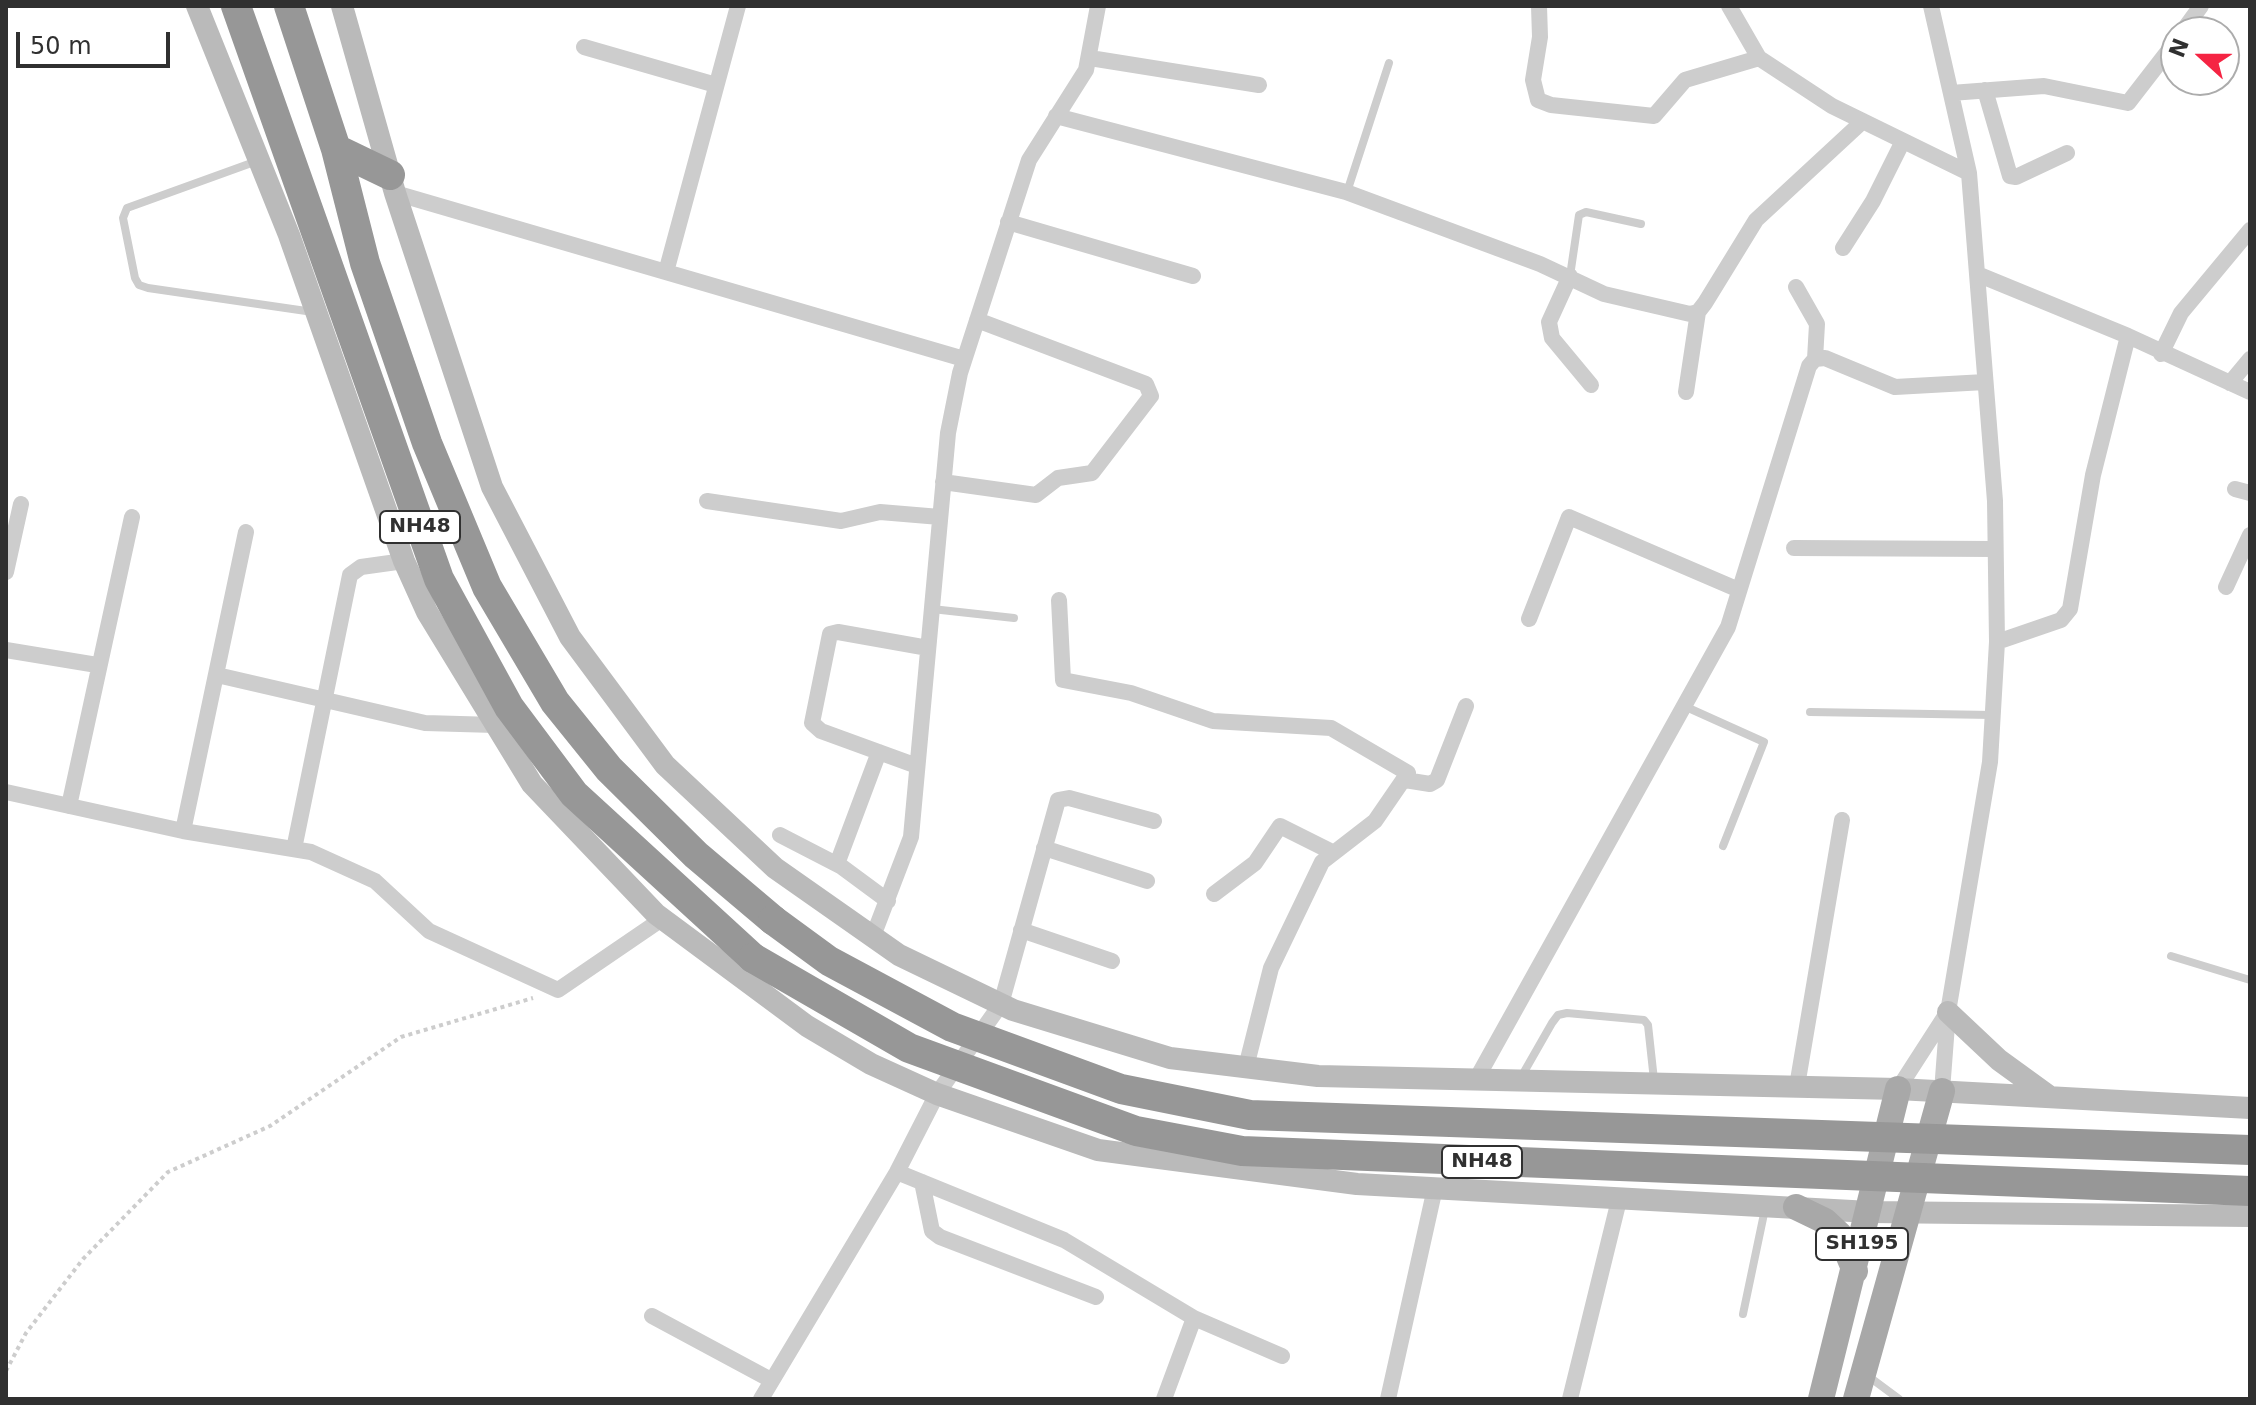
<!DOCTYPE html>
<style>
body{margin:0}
#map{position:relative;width:2256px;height:1405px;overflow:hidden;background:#fff;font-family:"DejaVu Sans",sans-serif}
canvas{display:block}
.frame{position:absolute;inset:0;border:8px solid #303030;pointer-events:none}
.north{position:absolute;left:2160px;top:16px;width:80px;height:80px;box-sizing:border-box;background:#fff;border:2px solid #acacac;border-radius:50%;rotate:291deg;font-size:22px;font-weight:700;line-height:32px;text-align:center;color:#303030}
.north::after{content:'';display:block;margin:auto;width:28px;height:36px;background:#f52443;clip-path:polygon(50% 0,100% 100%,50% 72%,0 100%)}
.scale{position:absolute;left:16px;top:32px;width:154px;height:36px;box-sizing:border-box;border:4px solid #303030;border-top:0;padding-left:10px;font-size:24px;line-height:28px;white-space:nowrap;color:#303030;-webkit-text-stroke:6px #fff;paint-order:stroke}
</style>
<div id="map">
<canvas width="2256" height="1405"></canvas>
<div class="frame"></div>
<div class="north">N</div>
<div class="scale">50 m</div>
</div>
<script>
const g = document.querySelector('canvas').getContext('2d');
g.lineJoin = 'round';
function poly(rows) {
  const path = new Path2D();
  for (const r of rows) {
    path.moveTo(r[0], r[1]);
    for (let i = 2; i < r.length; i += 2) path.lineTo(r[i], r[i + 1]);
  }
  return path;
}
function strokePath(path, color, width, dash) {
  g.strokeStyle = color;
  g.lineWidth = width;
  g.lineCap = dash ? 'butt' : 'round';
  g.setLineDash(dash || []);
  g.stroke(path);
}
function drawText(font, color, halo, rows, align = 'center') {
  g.font = font + ' "DejaVu Sans",sans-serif';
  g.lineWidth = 8;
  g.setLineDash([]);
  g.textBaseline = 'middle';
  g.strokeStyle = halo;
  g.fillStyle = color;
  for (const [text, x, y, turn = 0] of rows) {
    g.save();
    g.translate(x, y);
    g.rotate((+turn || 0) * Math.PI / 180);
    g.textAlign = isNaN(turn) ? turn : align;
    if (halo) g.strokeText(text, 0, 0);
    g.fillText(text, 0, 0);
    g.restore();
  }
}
strokePath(poly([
 [6,1371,26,1333,83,1259,168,1172,270,1126,401,1037,533,998]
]), '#cdcdcd', 4, [4, 4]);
strokePath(poly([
 [257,161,127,208,123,218,135,278,139,285,148,288,313,312],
 [1347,192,1389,63],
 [1570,276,1579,215,1586,212,1641,224],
 [932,609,1014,618],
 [1684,706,1764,742,1723,846],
 [1810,712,1992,715],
 [2171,956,2250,980],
 [1520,1079,1552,1023,1558,1015,1567,1013,1644,1020,1648,1025,1654,1080],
 [1743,1314,1765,1209],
 [1868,1376,1899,1399]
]), '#cdcdcd', 8);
strokePath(poly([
 [1539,6,1540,37,1533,80,1538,100,1551,105,1654,116,1685,80,1759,58],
 [1729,6,1759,58,1832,106,1969,173],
 [1931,6,1969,173,1995,501,1997,642,1990,762,1948,1012,1942,1091],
 [2182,32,2201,6],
 [584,47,716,85],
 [1090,58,1259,85],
 [1985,90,2010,176,2016,177,2067,153],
 [1951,93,2044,86,2128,103,2176,41],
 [1056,116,1346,192,1540,264,1604,294,1690,314,1698,312,1705,303,1756,220,1863,121],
 [395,193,964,359],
 [1008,222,1193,276],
 [1843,248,1873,201,1903,141],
 [666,272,738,6],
 [1977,274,2128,336,2250,392],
 [1570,276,1549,322,1552,338,1591,385],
 [1796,287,1817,324,1815,359],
 [2161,354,2181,313,2250,230],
 [2230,383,2250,359],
 [1686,392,1698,312],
 [943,482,1036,495,1058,478,1092,473,1151,396,1146,384,977,320],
 [2235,489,2250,493],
 [707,501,841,521,880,512,940,517],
 [1794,548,1995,549],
 [6,572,21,504],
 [2226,587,2250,535],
 [1059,600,1063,680,1131,693,1213,721,1331,728,1408,773,1375,821,1322,862,1271,968,1246,1067],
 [1529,619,1569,517,1739,590],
 [1997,642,2061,620,2070,609,2093,475,2128,336],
 [6,650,97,665],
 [217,675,425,723,495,725],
 [917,766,821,731,812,723,830,634,838,632,928,648],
 [1405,780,1430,784,1437,780,1466,706],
 [6,792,183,831,311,852,375,881,429,931,558,990,662,919],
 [69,806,132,517],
 [183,831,246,532],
 [780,835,842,867,888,901],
 [1044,848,1147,881],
 [294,849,350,575,361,567,404,561],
 [837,864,879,752],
 [1214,894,1255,863,1280,826,1332,852],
 [1021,930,1112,961],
 [872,939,911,837,948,433,960,373,1029,160,1086,70,1098,6],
 [1477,1078,1728,627,1809,366,1815,359,1825,358,1895,387,1985,382],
 [1797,1086,1842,820],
 [1898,1089,1947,1013],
 [897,1172,1064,1240,1194,1318,1282,1356],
 [922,1182,932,1231,940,1237,1096,1297],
 [652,1316,771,1380],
 [761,1399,897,1172,937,1094,1001,1004,1058,800,1069,798,1154,821],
 [1164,1399,1194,1318],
 [1388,1399,1435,1188],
 [1570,1399,1620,1196]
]), '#cdcdcd', 16);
strokePath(poly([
 [197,6,289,235,404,561,427,612,532,784,656,914,807,1026,871,1064,937,1094,1098,1150,1357,1184,1870,1212,2250,1216],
 [342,6,395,193,492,487,570,637,665,765,775,868,899,955,1013,1010,1170,1058,1318,1076,1898,1089,2250,1108],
 [1948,1012,1999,1060,2050,1097]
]), '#bababa', 22);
strokePath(poly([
 [1796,1207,1825,1221,1840,1235,1855,1271],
 [1821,1399,1898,1089],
 [1856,1399,1942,1091]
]), '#a8a8a8', 26);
strokePath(poly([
 [236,6,439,579,509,707,574,794,753,958],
 [289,6,336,149,365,263,427,443,487,587,555,702,609,769,696,855,773,920],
 [336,149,390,175]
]), '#979797', 30);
strokePath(poly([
 [773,920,829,961,952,1027,1121,1089,1250,1115,2250,1150],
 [753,958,909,1048,1136,1131,1242,1151,2250,1191]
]), '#979797', 30);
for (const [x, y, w] of [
 [420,527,80],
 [1482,1162,80],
 [1862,1244,92]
]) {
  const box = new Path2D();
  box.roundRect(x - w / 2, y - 16, w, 32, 6);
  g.fillStyle = '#fff';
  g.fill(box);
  strokePath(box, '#303030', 2);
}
drawText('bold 20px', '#303030', null, [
 ["NH48",420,527],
 ["NH48",1482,1162],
 ["SH195",1862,1244]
]);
</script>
